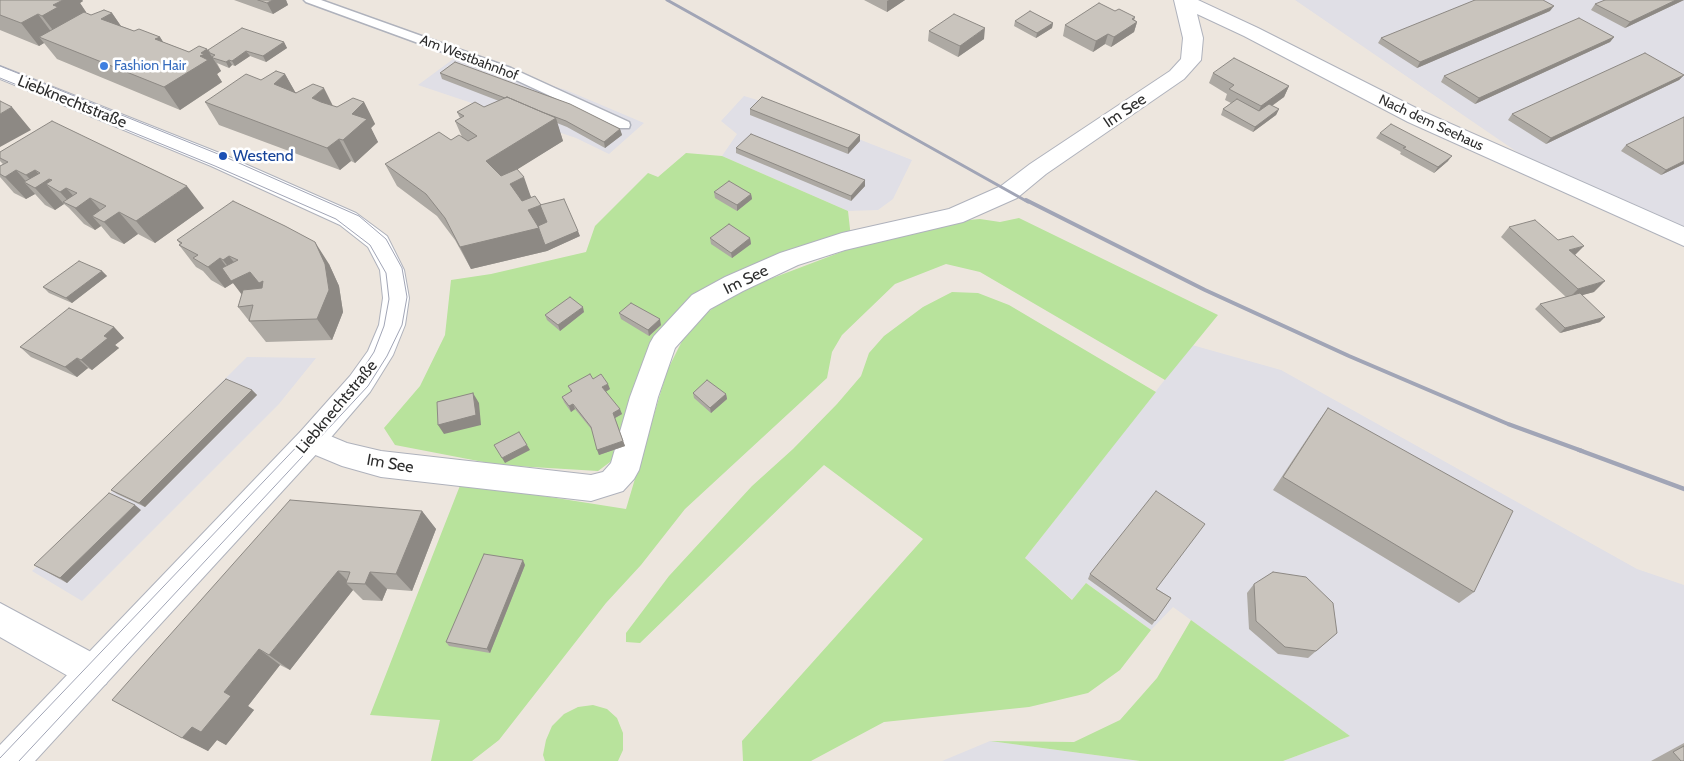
<!DOCTYPE html>
<meta charset="utf-8">
<style>
body{margin:0}
canvas{display:block;background:#ede6de}
</style>
<canvas width="1684" height="761"></canvas>
<script>
const g = document.querySelector('canvas').getContext('2d');
g.lineJoin = 'round';
function paint(path, color) {
  g.fillStyle = color;
  g.fill(path, 'evenodd');
}
function poly(rows) {
  const path = new Path2D();
  for (const r of rows) {
    path.moveTo(r[0], r[1]);
    for (let i = 2; i < r.length; i += 2) path.lineTo(r[i], r[i + 1]);
  }
  return path;
}
function strokePath(path, color, width, dash) {
  g.strokeStyle = color;
  g.lineWidth = width;
  g.lineCap = dash ? 'butt' : 'round';
  g.setLineDash(dash || []);
  g.stroke(path);
}
function drawText(font, color, halo, rows, align = 'center') {
  g.font = font + ' Cabin,sans-serif';
  g.lineWidth = 5;
  g.setLineDash([]);
  g.textBaseline = 'middle';
  g.strokeStyle = halo;
  g.fillStyle = color;
  for (const [text, x, y, turn = 0] of rows) {
    g.save();
    g.translate(x, y);
    g.rotate((+turn || 0) * Math.PI / 180);
    g.textAlign = isNaN(turn) ? turn : align;
    if (halo) g.strokeText(text, 0, 0);
    g.fillText(text, 0, 0);
    g.restore();
  }
}
paint(poly([
 [1295,0,1684,0,1684,228,1536,165],
 [456,57,566,90,644,123,609,154,576,138,418,85],
 [744,96,764,102,912,160,893,199,878,210,848,211,722,156,737,134,721,121],
 [1192,345,1281,370,1637,569,1684,585,1684,761,1283,761,1350,736,1173,607,1151,630,1086,583,1073,600,1025,558],
 [247,357,316,358,279,404,82,601,32,571],
 [990,741,1140,761,942,761]
]), '#e0dfe6');
paint(poly([
 [686,153,722,156,848,211,851,238,684,311,625,451,598,471,499,465,395,445,384,428,420,386,445,335,451,280,491,274,586,252,595,226,648,173,658,177],
 [1019,218,1218,315,1165,380,980,272,946,264,895,284,842,335,832,352,827,378,685,509,641,565,606,603,499,740,472,761,431,761,440,720,370,715,461,483,626,509,667,371,689,327,717,305,749,287,857,246,958,221,980,219,1000,222],
 [952,292,978,293,1009,305,1156,392,1025,558,1072,600,1086,583,1151,630,1120,670,1088,693,1029,707,884,722,811,761,743,761,742,741,923,539,824,465,640,643,626,642,626,633,669,576,752,486,793,449,837,404,861,376,869,353,884,336,923,307],
 [1191,620,1350,736,1283,761,1140,761,990,741,1074,742,1120,720,1157,678],
 [593,705,607,709,617,718,623,733,623,750,618,761,545,761,543,755,546,740,552,726,564,714,578,707]
]), '#b8e39c');
const lane = poly([
 [304,0,321,0,511,68,629,122,630,125,629,128,619,128,503,74,306,2,304,0]
]);
const street = poly([
 [1174,0,1198,0,1258,28,1424,112,1684,227,1684,246,1408,122,1244,36,1197,14,1203,38,1201,60,1184,79,1046,174,1017,198,963,222,845,250,798,265,743,291,710,309,675,348,658,397,639,470,634,479,623,491,591,501,381,477,342,466,301,449,297,440,301,431,311,428,347,443,381,451,591,475,603,472,611,463,630,397,650,343,654,336,692,295,725,277,780,253,842,233,949,209,1001,186,1030,164,1170,71,1181,59,1183,38,1174,0],
 [0,603,106,660,111,672,106,684,94,689,82,684,0,637,0,603]
]);
const secondary = poly([
 [0,66,227,156,356,213,387,236,404,270,409,298,405,325,393,355,370,392,321,449,35,761,0,761,0,745,301,431,350,376,368,351,379,325,383,298,380,270,368,247,340,225,211,166,0,79,0,66]
]);
strokePath(lane, '#afb2bc', 3);
strokePath(street, '#afb2bc', 2);
strokePath(secondary, '#afb2bc', 2);
paint(lane, '#fff');
paint(street, '#fff');
paint(secondary, '#fff');
strokePath(poly([
 [0,66,223,156,359,216,386,239,402,268,407,297,402,325,387,356,368,386,19,761],
 [0,78,215,166,336,219,370,245,386,273,389,299,384,326,374,352,355,381,306,437,0,758]
]), '#a1a5b6', 1);
strokePath(poly([
 [667,0,1028,202]
]), '#a1a5b6', 3);
strokePath(poly([
 [1026,200,1205,290,1349,356,1508,424,1582,451]
]), '#a1a5b6', 4);
strokePath(poly([
 [1579,450,1684,489]
]), '#a1a5b6', 4.5);
paint(poly([
 [0,0,82,0,83,1,80,3,86,12,85,13,91,15,112,13,121,26,134,31,160,37,163,42,189,52,207,49,208,50,284,42,287,48,266,62,250,56,235,66,232,65,229,68,217,63,221,71,217,74,222,82,180,110,57,59,44,43,39,46,0,30],
 [234,0,286,0,288,5,273,14],
 [864,0,905,0,887,12],
 [1684,0,1625,28,1591,10,1595,4],
 [1550,11,1417,68,1378,43,1381,38],
 [1135,20,1137,22,1134,32,1111,47,1105,44,1093,52,1063,36,1065,25],
 [1015,21,1053,23,1052,28,1036,38,1014,26],
 [929,31,984,39,958,57,928,41],
 [1614,37,1610,42,1475,104,1441,82,1444,76],
 [440,73,620,129,622,135,605,148,567,127,557,123,563,141,517,169,531,197,580,236,547,251,471,269,455,240,437,216,397,186,385,164,451,140,462,137,455,121,460,118,457,112,484,107,499,101,442,79],
 [1213,73,1289,86,1284,97,1272,106,1279,109,1276,115,1253,132,1221,115,1223,109,1231,103,1225,100,1227,94,1209,83],
 [285,74,295,92,333,106,337,107,364,102,375,124,371,128,378,142,355,163,351,161,340,170,219,125,205,102],
 [1684,75,1679,80,1546,144,1508,120,1512,114],
 [750,109,860,135,860,141,848,154,750,115],
 [1380,133,1448,161,1434,173,1400,154,1401,152,1376,138],
 [1626,145,1684,164,1661,175,1621,151],
 [736,148,865,180,865,186,851,201,736,153],
 [0,152,204,208,155,243,138,234,124,244,111,238,101,226,95,230,84,224,69,208,64,204,55,210,45,205,35,194,26,199,14,193,0,177,0,166,3,164,0,161],
 [714,192,751,194,752,199,737,211,715,198],
 [1509,227,1575,256,1594,292,1582,295,1600,322,1560,333,1535,309,1540,304,1566,297,1501,237],
 [710,238,750,238,751,244,732,258,711,244],
 [177,240,329,264,339,286,343,312,332,340,266,342,238,307,242,294,233,283,225,288,211,280,203,271,196,267,179,245,180,244],
 [102,271,107,276,72,303,49,293,43,287],
 [584,312,560,331,547,320,545,315],
 [619,313,661,325,649,336,621,319],
 [114,327,124,338,115,345,119,348,92,370,88,368,77,377,31,357,20,347],
 [593,379,610,389,605,391,622,414,615,418,625,446,599,455,592,430,575,409,571,412,564,402,562,397,571,392,568,386],
 [252,390,257,395,145,507,117,494,111,490],
 [693,393,726,394,727,399,711,413,694,398],
 [1328,408,1474,592,1459,603,1273,490,1318,422],
 [141,510,67,583,34,565],
 [422,511,436,529,412,591,387,589,382,601,363,600,353,590,290,670,280,665,248,706,254,710,226,745,217,740,208,751,112,700],
 [525,565,490,653,449,646,446,642],
 [1090,574,1157,589,1171,598,1152,625,1088,579],
 [1254,584,1337,633,1308,658,1278,654,1249,629,1247,593],
 [1684,743,1684,761,1651,761]
]), '#ada9a3');
paint(poly([
 [63,0,82,0,83,1,80,3,86,12,79,16,59,38,42,16,53,5],
 [273,0,286,0,288,5,273,14,267,3],
 [889,0,905,0,887,12,887,1],
 [1676,0,1684,0,1625,28,1630,22],
 [1554,6,1550,11,1417,68,1420,62],
 [112,13,127,35,101,19],
 [38,14,55,37,39,37,44,43,39,46,21,23],
 [1135,17,1133,24,1137,22,1134,32,1111,47,1114,37,1132,19],
 [1053,23,1052,28,1036,38,1037,33],
 [985,28,984,39,958,57,960,46],
 [1108,34,1105,44,1093,52,1096,41],
 [160,37,174,59,155,39],
 [1614,37,1610,42,1475,104,1479,98],
 [284,42,287,48,266,62,263,56],
 [207,49,221,71,217,74,222,82,180,110,164,87,201,53],
 [246,51,250,56,235,66,232,61],
 [229,60,232,65,229,68,226,62],
 [285,74,298,97,274,84],
 [1684,75,1679,80,1546,144,1551,138],
 [1289,86,1284,97,1256,117,1261,106],
 [324,88,335,110,312,98],
 [364,102,375,124,371,128,378,142,355,163,343,140,352,114],
 [12,107,31,130,0,147,0,114],
 [1279,109,1276,115,1253,132,1255,127],
 [556,118,563,141,494,184,486,161],
 [620,129,622,135,605,148,604,142],
 [860,135,860,141,848,154,848,148],
 [339,139,351,161,340,170,327,148],
 [1452,156,1448,161,1434,173,1438,167],
 [1684,161,1684,164,1661,175,1666,170],
 [16,170,30,186,24,182,35,194,26,199,5,177],
 [35,170,45,181,49,179,60,192,66,188,81,204,90,198,108,219,119,212,138,234,124,244,104,222,92,216,101,226,95,230,60,192,46,184,64,204,55,210,35,188,36,186,26,175],
 [524,177,532,200,518,206,510,184],
 [865,180,865,186,851,201,851,196],
 [187,186,204,208,155,243,136,221],
 [751,194,752,199,737,211,737,205],
 [541,205,578,231,580,236,547,251,471,269,460,247,528,210],
 [750,238,751,244,732,258,731,253],
 [315,242,329,264,339,286,343,312,332,340,317,319],
 [1584,246,1574,256,1569,250],
 [229,256,244,275,250,272,263,281,279,303,248,303,233,283,225,288,208,267,220,258,236,279,237,278,223,260],
 [102,271,107,276,72,303,66,298],
 [1605,281,1594,292,1568,299,1578,289],
 [583,307,584,312,560,331,558,325],
 [1605,317,1600,322,1560,333,1565,328],
 [660,319,661,325,649,336,648,330],
 [114,327,124,338,115,345,119,348,92,370,81,360,104,336],
 [77,358,88,368,77,377,65,367],
 [608,384,610,389,604,393,602,387],
 [252,390,257,395,145,507,139,503],
 [473,393,479,403,481,425,444,434,438,425],
 [726,394,727,399,711,413,710,408],
 [573,404,575,409,571,412,569,406],
 [620,409,622,414,615,418,613,413],
 [623,441,625,446,599,455,597,450],
 [527,445,530,450,505,463,502,458],
 [135,505,141,510,67,583,60,578],
 [422,511,436,529,412,591,396,574],
 [523,560,525,565,490,653,487,649],
 [338,571,350,583,346,583,353,590,290,670,269,655],
 [370,572,387,589,382,601,365,584],
 [259,649,280,665,248,706,254,710,226,745,217,740,208,751,182,738,192,727,224,692]
]), '#8d8984');
const building = poly([
 [0,0,63,0,53,5,58,7,42,16,38,14,21,23,0,15,0,0],
 [258,0,273,0,267,3,258,0],
 [1475,0,1543,0,1554,6,1420,62,1381,38,1475,0],
 [1605,0,1676,0,1630,22,1595,4,1605,0],
 [1099,3,1115,11,1119,9,1135,17,1132,19,1137,22,1114,37,1108,34,1096,41,1065,25,1099,3],
 [104,10,112,13,101,19,134,31,139,29,160,37,155,39,189,52,199,46,207,49,201,53,205,54,200,56,208,60,164,87,39,37,84,12,91,15,104,10],
 [1030,11,1053,23,1037,33,1015,21,1030,11],
 [954,14,985,28,960,46,929,31,954,14],
 [1579,18,1614,37,1479,98,1444,76,1579,18],
 [242,28,284,42,263,56,246,51,232,61,229,60,226,62,213,58,212,57,215,55,210,53,208,50,242,28],
 [1645,53,1684,75,1551,138,1512,114,1645,53],
 [1234,58,1289,86,1261,106,1229,89,1234,85,1213,73,1234,58],
 [455,62,570,104,620,129,604,142,566,121,542,112,507,97,505,98,440,73,455,62],
 [276,71,285,74,274,84,296,93,313,84,324,88,312,98,321,102,337,107,353,98,364,102,352,114,367,119,343,140,339,139,327,148,205,102,246,74,261,80,276,71],
 [507,97,556,118,486,161,501,176,517,169,524,177,510,184,522,201,535,196,541,205,528,210,539,228,460,247,445,218,426,194,385,164,439,132,451,140,459,135,468,141,477,136,455,121,464,116,457,112,475,102,484,107,507,97],
 [762,97,860,135,848,148,750,109,762,97],
 [1237,99,1259,111,1269,104,1279,109,1255,127,1223,109,1237,99],
 [0,101,12,107,0,114,0,101],
 [1684,117,1684,161,1666,170,1626,145,1684,117],
 [52,121,187,186,136,221,119,212,104,222,92,216,106,206,90,198,76,208,63,202,77,193,66,188,60,192,46,184,52,180,49,179,35,188,24,182,40,173,35,170,26,175,16,170,5,177,0,174,0,166,8,162,0,158,0,152,52,121],
 [1391,124,1452,156,1438,167,1403,148,1406,147,1380,133,1391,124],
 [751,134,865,180,851,196,736,148,751,134],
 [729,181,751,194,737,205,714,192,729,181],
 [564,199,578,231,545,245,538,226,547,222,540,205,564,199],
 [233,201,285,226,315,242,325,264,329,290,317,319,249,321,253,305,238,307,243,290,262,288,263,281,259,283,250,272,231,281,222,268,238,260,229,256,223,260,220,258,208,267,193,258,198,255,179,245,182,243,177,240,233,201],
 [1535,220,1558,240,1573,236,1584,246,1569,250,1605,281,1578,289,1509,227,1535,220],
 [729,224,750,238,731,253,710,238,729,224],
 [79,261,102,271,66,298,43,287,79,261],
 [1580,293,1605,317,1565,328,1540,304,1580,293],
 [570,297,583,307,558,325,545,315,570,297],
 [631,303,660,319,648,330,619,313,631,303],
 [69,308,114,327,104,336,108,338,81,360,77,358,65,367,20,347,69,308],
 [590,374,593,379,601,374,608,384,602,387,620,409,613,413,623,441,597,450,591,427,573,404,569,406,562,397,572,391,568,386,590,374],
 [226,379,252,390,139,503,111,490,226,379],
 [707,380,726,394,710,408,693,393,707,380],
 [473,393,476,415,438,425,437,402,473,393],
 [1328,408,1513,511,1474,592,1283,477,1328,408],
 [519,432,527,445,502,458,494,445,519,432],
 [1156,491,1205,524,1156,589,1171,598,1155,621,1090,574,1156,491],
 [109,493,135,505,60,578,34,565,109,493],
 [290,500,422,511,396,574,370,572,365,584,346,583,350,572,338,571,269,655,259,649,224,692,231,696,201,732,192,727,182,738,112,700,290,500],
 [484,554,523,560,487,649,446,642,484,554],
 [1273,572,1306,577,1333,603,1337,633,1316,651,1285,647,1256,621,1254,584,1273,572],
 [1684,746,1684,761,1681,761,1673,752,1684,746]
]);
paint(building, '#c9c4bd');
strokePath(building, '#8d8984', 1);
for (const [x, y, r, color] of [
 [104,66,5,"#3f7fe0"],
 [223,156,5,"#1a4fb4"]
]) {
  const dot = new Path2D();
  dot.arc(x, y, r, 0, 2 * Math.PI);
  g.fillStyle = color;
  g.fill(dot);
  strokePath(dot, '#fff', 2);
}
drawText('14px', '#2c2c2c', '#fff', [
 ["Am Westbahnhof",469,58,21],
 ["Nach dem Seehaus",1431,123,25]
]);
drawText('14px', '#366cbe', '#fff', [
 ["Fashion Hair",114,66]
], 'left');
drawText('16px', '#2c2c2c', '#fff', [
 ["Liebknechtstraße",72,102,22],
 ["Im See",1125,111,-34],
 ["Im See",746,280,-26],
 ["Liebknechtstraße",337,407,-50],
 ["Im See",390,464,10]
]);
drawText('16px', '#164399', '#fff', [
 ["Westend",233,156]
], 'left');
</script>
